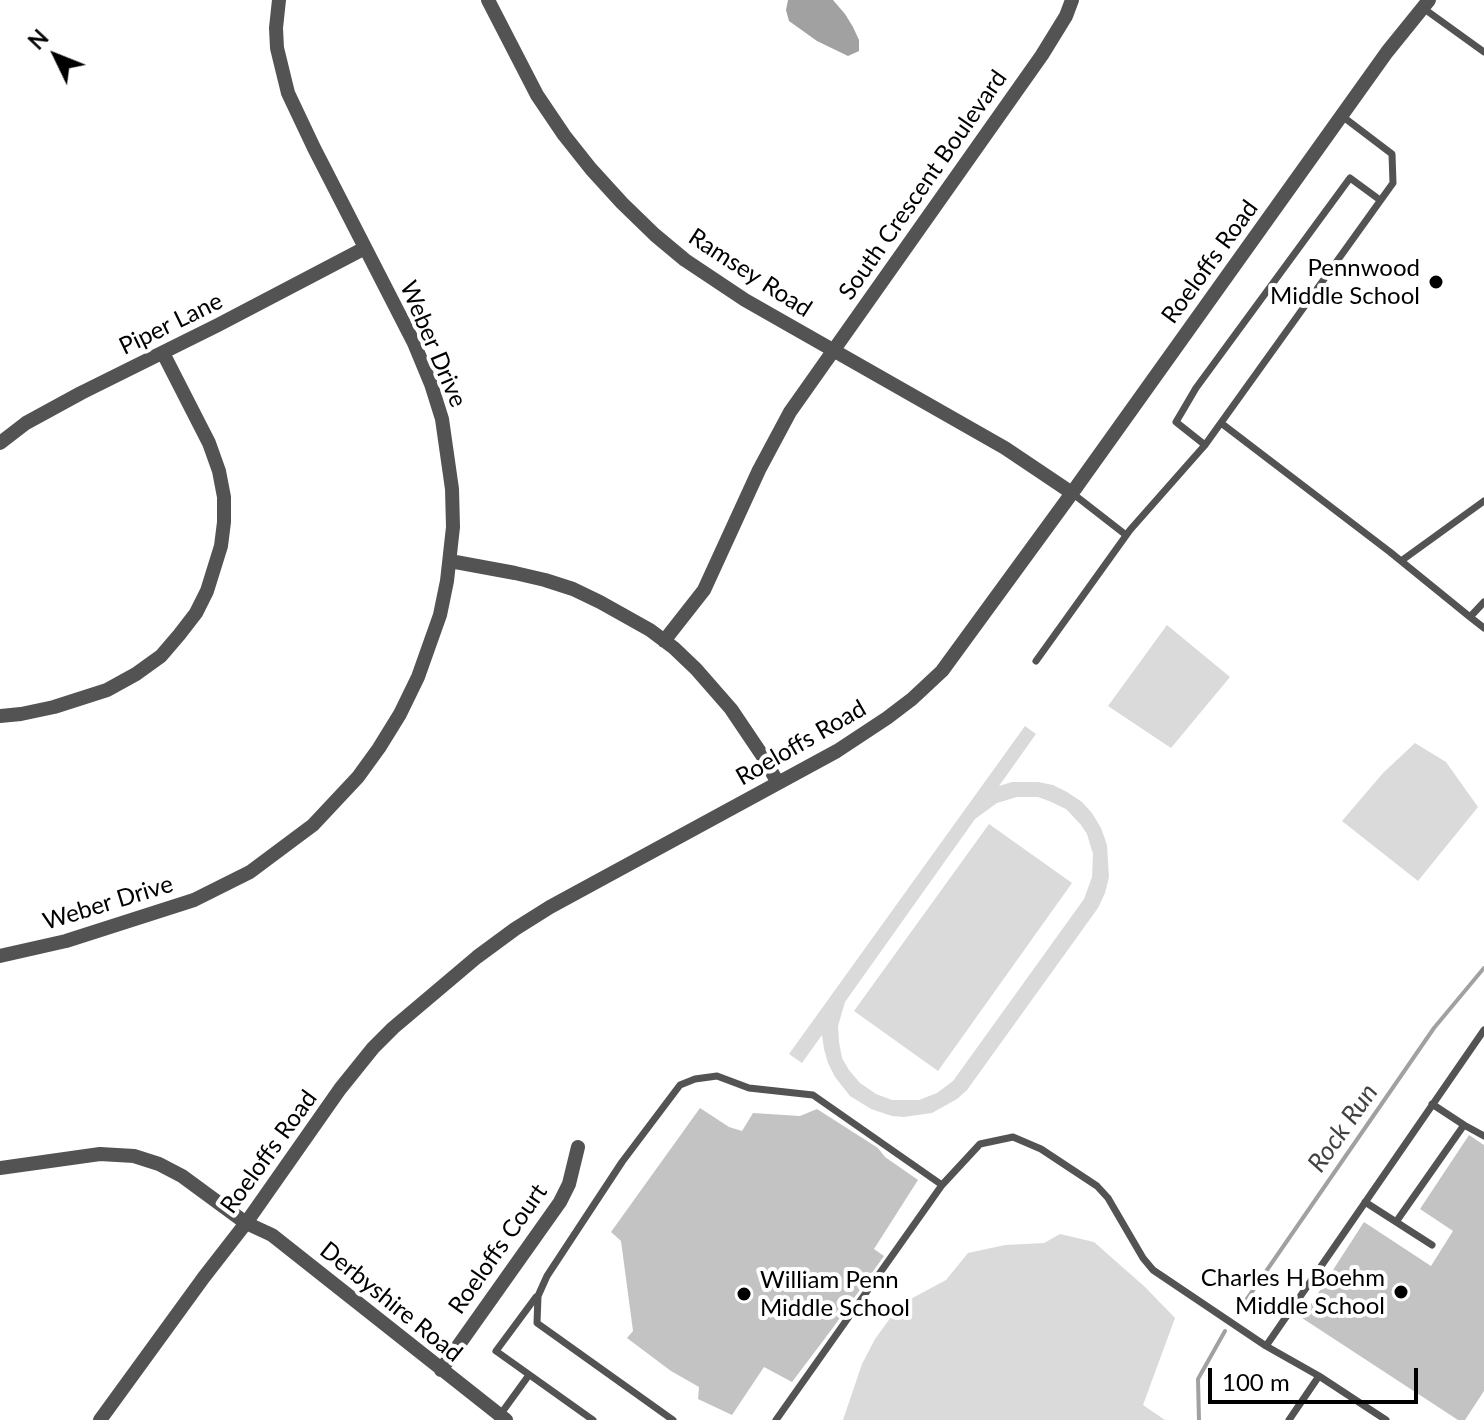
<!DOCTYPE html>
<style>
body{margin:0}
#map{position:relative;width:1484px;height:1420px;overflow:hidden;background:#fff;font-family:Lato,sans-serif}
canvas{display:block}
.north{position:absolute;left:16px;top:16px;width:80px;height:80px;-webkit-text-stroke:6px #fff;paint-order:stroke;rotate:313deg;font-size:22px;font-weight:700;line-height:32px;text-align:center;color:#000}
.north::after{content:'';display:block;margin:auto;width:28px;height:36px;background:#000;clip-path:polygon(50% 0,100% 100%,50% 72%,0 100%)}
.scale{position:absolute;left:1208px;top:1368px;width:210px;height:36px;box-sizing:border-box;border:4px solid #000;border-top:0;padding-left:10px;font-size:24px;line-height:28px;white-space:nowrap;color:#000;-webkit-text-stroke:6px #fff;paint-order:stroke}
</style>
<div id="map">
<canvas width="1484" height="1420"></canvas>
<div class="north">N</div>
<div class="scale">100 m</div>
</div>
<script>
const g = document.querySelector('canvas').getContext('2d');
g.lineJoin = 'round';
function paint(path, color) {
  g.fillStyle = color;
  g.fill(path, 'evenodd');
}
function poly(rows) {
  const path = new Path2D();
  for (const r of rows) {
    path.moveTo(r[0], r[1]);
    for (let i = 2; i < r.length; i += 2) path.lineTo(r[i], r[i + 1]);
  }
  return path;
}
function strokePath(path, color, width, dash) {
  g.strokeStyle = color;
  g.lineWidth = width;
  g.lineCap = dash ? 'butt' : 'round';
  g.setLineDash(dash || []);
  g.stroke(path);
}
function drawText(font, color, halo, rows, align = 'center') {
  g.font = font + ' Lato,sans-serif';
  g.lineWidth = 8;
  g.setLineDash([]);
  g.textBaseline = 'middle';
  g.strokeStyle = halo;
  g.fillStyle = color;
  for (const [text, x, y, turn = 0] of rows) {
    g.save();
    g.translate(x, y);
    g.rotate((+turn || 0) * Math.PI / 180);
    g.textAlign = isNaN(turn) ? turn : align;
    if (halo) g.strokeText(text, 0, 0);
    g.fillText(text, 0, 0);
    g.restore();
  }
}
paint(poly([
 [1167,625,1230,677,1171,748,1108,706],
 [1025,726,1036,734,999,786,1012,782,1038,782,1053,785,1067,792,1082,802,1092,813,1101,828,1107,845,1109,877,1105,893,1098,908,967,1090,957,1099,932,1113,904,1117,892,1116,871,1109,850,1096,835,1077,828,1063,824,1049,822,1035,802,1063,789,1054],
 [1017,797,1038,797,1049,801,1066,809,1081,825,1087,834,1093,854,1092,877,1084,899,953,1081,937,1093,919,1100,892,1100,876,1094,860,1083,849,1070,842,1058,839,1042,838,1026,845,1002,975,819,997,803],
 [1415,743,1446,762,1478,807,1418,881,1342,821,1383,773],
 [989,824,1072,883,938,1071,854,1011],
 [1060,1234,1094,1242,1145,1287,1175,1318,1143,1405,1165,1420,843,1420,862,1364,875,1339,891,1317,905,1302,946,1280,968,1253,1005,1245,1044,1243]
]), '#dadada');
paint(poly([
 [788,0,833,0,845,14,853,27,859,40,859,51,848,56,817,41,789,21,786,10]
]), '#a1a1a1');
strokePath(poly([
 [1238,1312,1434,1028,1484,968],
 [1199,1420,1198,1379,1225,1331]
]), '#a1a1a1', 4);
paint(poly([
 [700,1108,729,1127,742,1131,753,1113,800,1116,817,1109,878,1148,885,1157,918,1180,874,1249,884,1256,832,1329,792,1382,764,1367,732,1415,698,1399,699,1387,671,1371,627,1338,633,1331,621,1241,611,1232],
 [1469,1135,1484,1145,1484,1391,1465,1420,1458,1420,1302,1318,1364,1222,1431,1266,1453,1231,1420,1209]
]), '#c3c3c3');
strokePath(poly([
 [1423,8,1484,52],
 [1221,423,1390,552,1470,617],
 [1205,445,1176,422,1196,388,1350,178,1380,200],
 [1072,493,1126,535],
 [1401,561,1484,501],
 [1484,602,1470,617,1484,628],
 [1036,661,1130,530,1205,445,1393,183,1392,154,1342,116],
 [1432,1104,1464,1125],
 [1365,1202,1432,1245],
 [1396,1222,1464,1125,1484,1136],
 [536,1297,496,1351,593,1420],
 [1266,1346,1319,1376,1386,1420],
 [500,1415,529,1375],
 [673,1420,537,1323,538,1296,547,1276,622,1162,680,1085,695,1079,717,1076,749,1088,813,1095,942,1185],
 [776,1420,942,1185,980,1144,1013,1137,1041,1149,1097,1186,1108,1198,1143,1258,1153,1270,1266,1346,1484,1030],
 [1289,1420,1319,1376]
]), '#535353', 7);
strokePath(poly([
 [488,0,537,95,564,135,591,169,622,203,655,235,685,260,745,300,1005,448,1072,493],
 [0,443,26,423,81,393,218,325,365,248],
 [450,561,515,573,545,580,573,589,600,602,650,630,674,648,696,669,731,709,762,755,778,783],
 [664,641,704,590,759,470,790,412,1042,55,1066,16,1072,0],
 [0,716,21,714,54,707,107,690,136,674,161,656,179,635,196,613,207,591,221,546,224,522,224,497,219,471,209,443,163,353],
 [0,956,66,941,194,900,250,872,313,825,358,777,379,748,400,714,418,677,440,615,447,581,453,527,452,489,442,419,431,384,414,343,314,148,288,93,277,48,276,28,279,0],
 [0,1168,100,1154,134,1156,159,1164,182,1176,246,1223,272,1235,506,1420],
 [441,1370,560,1202,569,1184,578,1147],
 [100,1420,204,1277,246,1223,340,1089,373,1048,393,1028,477,957,515,929,550,907,837,751,887,718,912,699,942,671,1072,493,1387,52,1429,0]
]), '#535353', 14);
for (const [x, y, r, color] of [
 [1436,282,8,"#000"],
 [1401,1292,8,"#000"],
 [744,1294,8,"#000"]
]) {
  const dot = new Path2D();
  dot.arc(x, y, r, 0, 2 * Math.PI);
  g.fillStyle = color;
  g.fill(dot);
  strokePath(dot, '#fff', 3);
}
drawText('24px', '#000', '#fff', [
 ["South Crescent Boulevard",923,185,-55],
 ["Roeloffs Road",1210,262,-54],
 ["Ramsey Road",750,273,33],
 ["Piper Lane",171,324,-26],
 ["Weber Drive",433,344,67],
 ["Roeloffs Road",801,743,-30],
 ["Weber Drive",108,903,-17],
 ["Roeloffs Road",269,1152,-54],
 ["Roeloffs Court",498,1249,-55],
 ["Derbyshire Road",391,1302,39]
]);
drawText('24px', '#000', '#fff', [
 ["Pennwood",1420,268],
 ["Middle School",1420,296],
 ["Charles H Boehm",1385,1278],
 ["Middle School",1385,1306],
 ["William Penn",760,1280,"left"],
 ["Middle School",760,1308,"left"]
], 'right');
drawText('italic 26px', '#424242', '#fff', [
 ["Rock Run",1343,1128,-55]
]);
</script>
